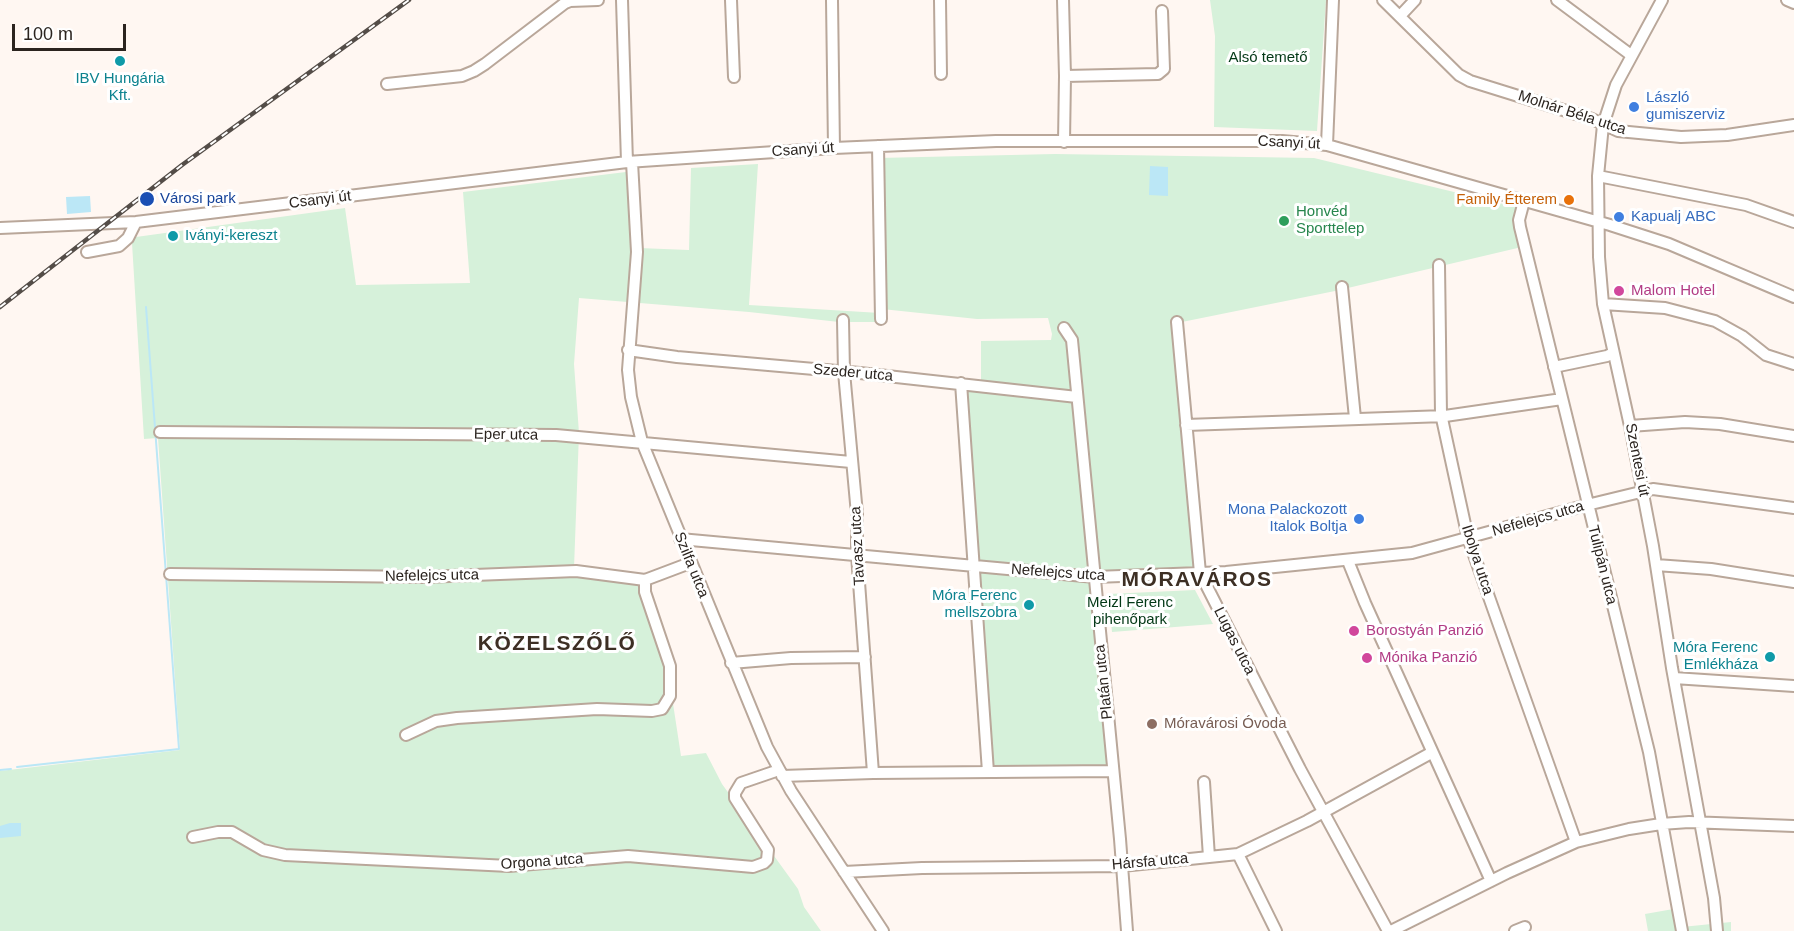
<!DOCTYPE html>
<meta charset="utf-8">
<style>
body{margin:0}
#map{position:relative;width:1794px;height:931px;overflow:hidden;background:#fff7f2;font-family:Helvetica,sans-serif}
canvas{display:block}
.scale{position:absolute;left:12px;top:24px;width:114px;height:27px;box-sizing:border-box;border:3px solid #2b241f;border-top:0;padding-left:8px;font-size:18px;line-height:21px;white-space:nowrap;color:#2b241f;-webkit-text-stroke:4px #fff;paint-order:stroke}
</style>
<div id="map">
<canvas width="1794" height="931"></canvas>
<div class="scale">100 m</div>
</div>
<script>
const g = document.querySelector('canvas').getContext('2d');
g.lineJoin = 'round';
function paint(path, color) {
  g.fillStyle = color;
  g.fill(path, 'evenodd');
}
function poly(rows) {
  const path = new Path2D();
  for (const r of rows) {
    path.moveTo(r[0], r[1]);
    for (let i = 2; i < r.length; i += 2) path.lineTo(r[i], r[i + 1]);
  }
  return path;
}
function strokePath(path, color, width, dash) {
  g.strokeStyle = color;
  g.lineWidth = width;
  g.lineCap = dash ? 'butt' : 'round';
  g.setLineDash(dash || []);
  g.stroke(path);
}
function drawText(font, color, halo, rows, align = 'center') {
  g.font = font + ' Helvetica,sans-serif';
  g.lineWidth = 6;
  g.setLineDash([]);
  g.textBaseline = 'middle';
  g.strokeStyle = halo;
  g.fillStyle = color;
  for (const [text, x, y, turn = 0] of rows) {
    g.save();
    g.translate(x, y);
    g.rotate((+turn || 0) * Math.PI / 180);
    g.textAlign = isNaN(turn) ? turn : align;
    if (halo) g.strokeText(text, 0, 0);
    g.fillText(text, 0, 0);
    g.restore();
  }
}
paint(poly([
 [1210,0,1326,0,1317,131,1214,127,1215,36],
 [1055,154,1314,158,1524,209,1521,220,1526,246,1335,291,1177,323,1200,573,1095,577,1113,771,988,772,961,383,981,385,981,341,1051,340,1052,334,1048,318,977,319,882,309,878,158],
 [758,164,749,305,880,313,882,322,839,322,749,312,579,298,574,364,579,433,574,568,641,577,665,651,681,756,706,753,722,784,798,889,804,907,821,931,0,931,0,771,180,750,158,438,144,439,132,243,136,237,345,208,356,285,470,283,463,192,634,171,639,248,689,250,691,168],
 [1195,590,1213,624,1112,632,1108,594],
 [1679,908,1682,927,1731,922,1731,931,1648,931,1645,914]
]), '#d6f1da');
paint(poly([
 [1150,166,1168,167,1168,196,1149,195],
 [90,196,91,212,67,214,66,197],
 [10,823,21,823,21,836,0,838,0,826]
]), '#bbe7f6');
strokePath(poly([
 [17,767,179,749,146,307],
 [0,770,11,769]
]), '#bbe7f6', 2);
const minor = poly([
 [622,0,627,162],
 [731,0,734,77],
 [832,0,834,148],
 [940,0,941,74],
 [1063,0,1065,76,1064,142],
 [1383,0,1459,75,1470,81,1592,119,1618,131,1681,137,1727,135,1794,125],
 [1557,0,1631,55],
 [1662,0,1616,85,1603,125,1598,176,1599,257,1603,304,1630,426,1653,546,1672,668,1714,898,1717,931],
 [1787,0,1794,3],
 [1400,16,1415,0],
 [1065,76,1158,74,1164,69,1162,11],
 [387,84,462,76,474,71,485,64,565,3,570,1,598,0],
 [1327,145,1333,0],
 [878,146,881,319],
 [632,162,637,252,628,370,631,397,642,442,767,747,791,791,883,931],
 [1598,176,1746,205,1794,222],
 [1524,201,1519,220,1520,227,1649,752,1682,931],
 [0,228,136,222,627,162,834,148,996,141,1282,141,1327,145,1610,225,1669,244,1794,297],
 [87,252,119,246,128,238,136,222],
 [1439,265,1441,414,1468,538,1576,842],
 [1342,287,1355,418],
 [1603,304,1665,308,1715,321,1742,336,1766,355,1794,364],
 [843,320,844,372,857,514,857,555,873,773],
 [1177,322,1200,573,1300,769,1388,931],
 [1064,328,1072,340,1120,839,1127,931],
 [628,350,677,357,860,373,1077,397],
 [1554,367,1607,356,1613,353],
 [961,383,988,772],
 [1186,425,1445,416,1562,399],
 [1630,426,1685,422,1720,424,1794,436],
 [160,432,556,435,851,462],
 [680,539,1095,577,1226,572,1412,553,1587,505,1653,489,1794,508],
 [1348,561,1365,603,1491,881],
 [1656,565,1711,569,1794,582],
 [170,574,424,577,576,571,645,580,690,563],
 [731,663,791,658,865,657],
 [1674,678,1794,686],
 [406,735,436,721,457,718,597,709,652,711,662,709,670,696,670,666,645,592,645,580],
 [782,776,873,773,1113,771],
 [1204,782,1209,857],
 [193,837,218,832,232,832,263,850,285,855,509,866,628,856,753,867,764,863,767,860,768,850,735,798,735,793,741,783,779,770],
 [1238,854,1276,931],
 [844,872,922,868,1122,866,1238,854,1307,821,1431,753],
 [1391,931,1507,873,1576,842,1629,829,1661,824,1689,822,1794,826],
 [1515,931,1525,927]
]);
strokePath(minor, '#b9a79a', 14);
strokePath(minor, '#fff', 10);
const rail = poly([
 [0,307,182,165,409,0]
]);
strokePath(rail, '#544d48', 4.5);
strokePath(rail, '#fff', 2, [7]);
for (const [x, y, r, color] of [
 [120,61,6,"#0f9aa8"],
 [1634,107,6,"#3f7fe0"],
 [147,199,8,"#1a4fb4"],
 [1569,200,6,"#e8710a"],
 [1619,217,6,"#3f7fe0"],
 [1284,221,6,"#2e9e5b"],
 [173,236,6,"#0f9aa8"],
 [1619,291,6,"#d1479c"],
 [1359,519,6,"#3f7fe0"],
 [1029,605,6,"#0f9aa8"],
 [1354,631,6,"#d1479c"],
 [1770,657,6,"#0f9aa8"],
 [1367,658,6,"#d1479c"],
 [1152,724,6,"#8d6e63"]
]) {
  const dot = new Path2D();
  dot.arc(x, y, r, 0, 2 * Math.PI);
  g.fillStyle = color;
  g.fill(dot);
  strokePath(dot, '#fff', 2);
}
drawText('15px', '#033816', '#fff', [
 ["Alsó temető",1268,58],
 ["Meizl Ferenc",1130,603],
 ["pihenőpark",1130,620]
]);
drawText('15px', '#0d838f', '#fff', [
 ["IBV Hungária",120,79,"center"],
 ["Kft.",120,96,"center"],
 ["Iványi-kereszt",185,236,"left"],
 ["Móra Ferenc",1017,596],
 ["mellszobra",1017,613],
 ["Móra Ferenc",1758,648],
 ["Emlékháza",1758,665]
], 'right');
drawText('15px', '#366cbe', '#fff', [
 ["László",1646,98],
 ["gumiszerviz",1646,115],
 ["Kapualj ABC",1631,217],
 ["Mona Palackozott",1347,510,"right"],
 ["Italok Boltja",1347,527,"right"]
], 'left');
drawText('15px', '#2b241f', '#fff', [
 ["Molnár Béla utca",1572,113,18],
 ["Csanyi út",1289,143,3],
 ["Csanyi út",803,150,-4],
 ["Csanyi út",320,200,-7],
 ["Szeder utca",853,373,5],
 ["Eper utca",506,435,1],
 ["Szentesi út",1637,460,79],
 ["Nefelejcs utca",1538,519,-16],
 ["Tavasz utca",858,546,-93],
 ["Ibolya utca",1477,560,72],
 ["Szilfa utca",691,565,68],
 ["Tulipán utca",1602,565,76],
 ["Nefelejcs utca",1058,573,4],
 ["Nefelejcs utca",432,576,-1],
 ["Lugas utca",1234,641,63],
 ["Platán utca",1104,682,-96],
 ["Orgona utca",542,862,-4],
 ["Hársfa utca",1150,862,-5]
]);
drawText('15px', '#164399', '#fff', [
 ["Városi park",160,199]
], 'left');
drawText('15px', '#c56008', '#fff', [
 ["Family Étterem",1557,200]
], 'right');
drawText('15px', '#27864d', '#fff', [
 ["Honvéd",1296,212],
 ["Sporttelep",1296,229]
], 'left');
drawText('15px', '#b23c85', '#fff', [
 ["Malom Hotel",1631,291],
 ["Borostyán Panzió",1366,631],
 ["Mónika Panzió",1379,658]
], 'left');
drawText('15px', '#785e54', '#fff', [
 ["Móravárosi Óvoda",1164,724]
], 'left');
g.letterSpacing = '1.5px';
drawText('bold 21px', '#3d2f24', '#fff', [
 ["MÓRAVÁROS",1197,580],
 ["KÖZELSZŐLŐ",557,644]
]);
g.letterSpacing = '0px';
</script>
